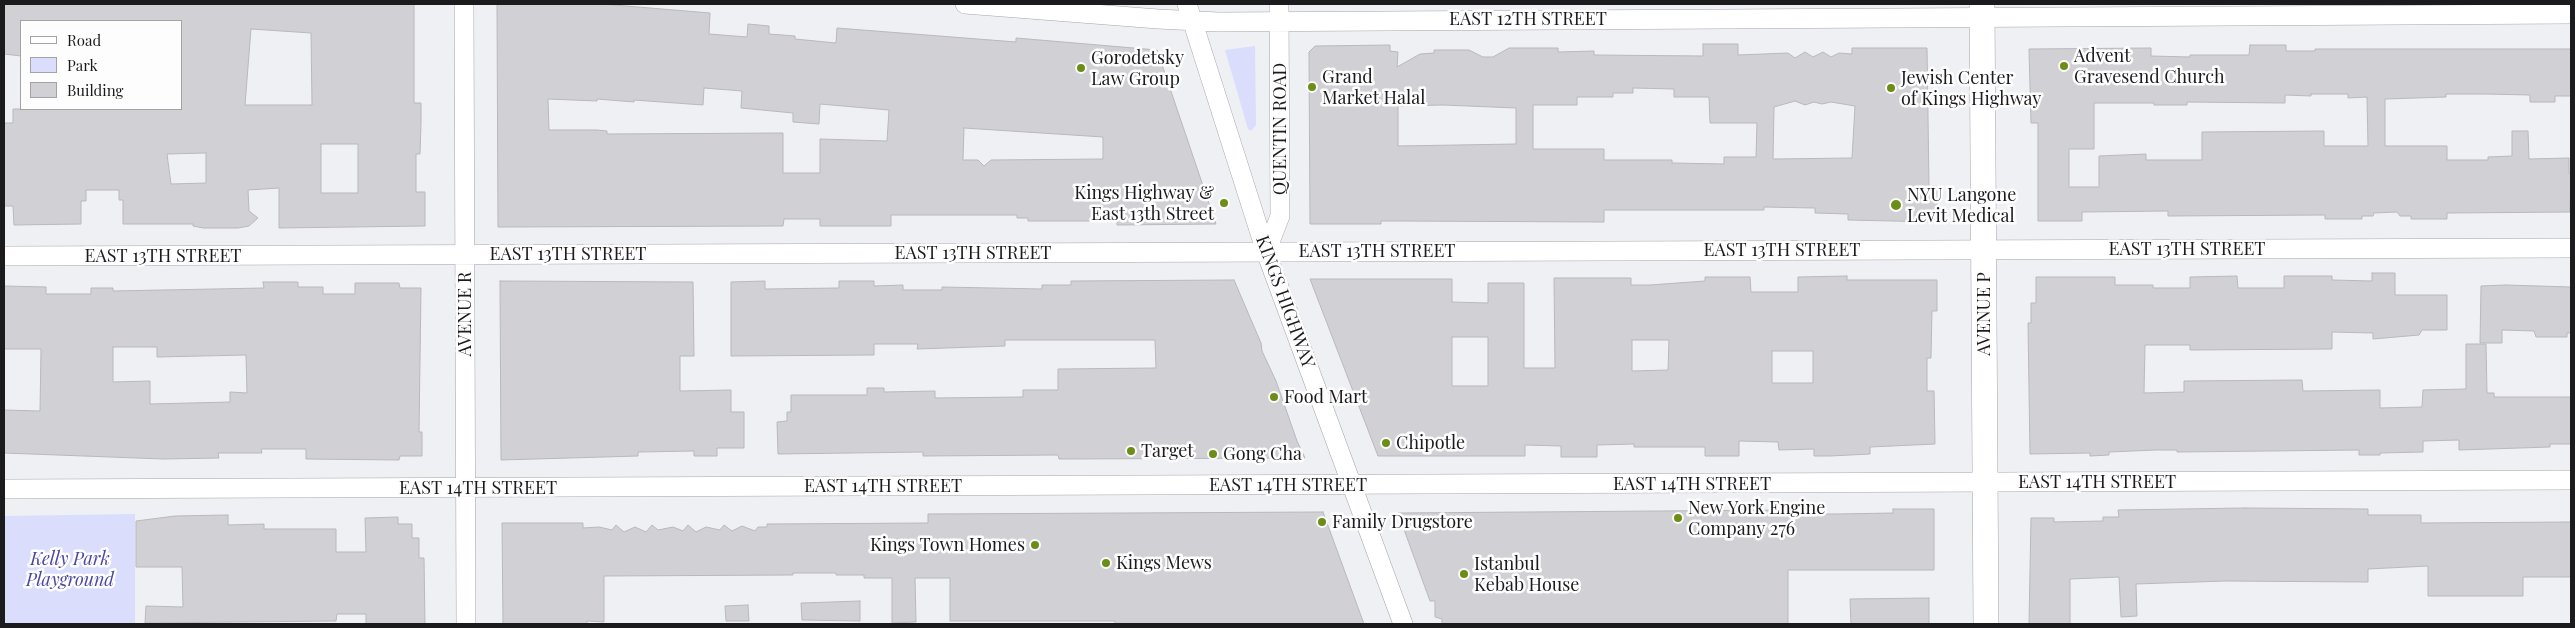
<!DOCTYPE html>
<style>
body{margin:0}
#map{position:relative;width:2575px;height:628px;overflow:hidden;background:#eff0f4;font-family:"Playfair Display",serif}
canvas{display:block}
.frame{position:absolute;inset:0;border:5px solid #1b1b1d;pointer-events:none}
.legend{position:absolute;left:20px;top:20px;width:162px;height:90px;box-sizing:border-box;background:#fdfdfe;border:1px solid #a3a3a4;margin:0;padding:6px 9px;list-style:none;font-size:15px;color:#1b1b1d}
.legend li{display:flex;align-items:center;gap:10px;height:25px}
.legend b{width:25px;border:1px solid #a3a3a4}
</style>
<div id="map">
<canvas width="2575" height="628"></canvas>
<div class="frame"></div>
<ul class="legend">
<li><b style="height:6px;background:#fff"></b>Road</li>
<li><b style="height:14px;background:#daddfb"></b>Park</li>
<li><b style="height:14px;background:#d0d0d5"></b>Building</li>
</ul>
</div>
<script>
const g = document.querySelector('canvas').getContext('2d');
g.lineJoin = 'round';
function paint(path, color) {
  g.fillStyle = color;
  g.fill(path, 'evenodd');
}
function poly(rows) {
  const path = new Path2D();
  for (const r of rows) {
    path.moveTo(r[0], r[1]);
    for (let i = 2; i < r.length; i += 2) path.lineTo(r[i], r[i + 1]);
  }
  return path;
}
function strokePath(path, color, width, dash) {
  g.strokeStyle = color;
  g.lineWidth = width;
  g.lineCap = dash ? 'butt' : 'round';
  g.setLineDash(dash || []);
  g.stroke(path);
}
function drawText(font, color, halo, rows, align = 'center') {
  g.font = font + ' "Playfair Display",serif';
  g.lineWidth = 5;
  g.setLineDash([]);
  g.textBaseline = 'middle';
  g.strokeStyle = halo;
  g.fillStyle = color;
  for (const [text, x, y, turn = 0] of rows) {
    g.save();
    g.translate(x, y);
    g.rotate((+turn || 0) * Math.PI / 180);
    g.textAlign = isNaN(turn) ? turn : align;
    if (halo) g.strokeText(text, 0, 0);
    g.fillText(text, 0, 0);
    g.restore();
  }
}
paint(poly([
 [1255,46,1256,125,1251,131,1248,129,1225,50],
 [135,514,135,624,4,624,4,516]
]), '#daddfb');
const building = poly([
 [4,4,414,4,414,103,421,103,421,123,420,154,416,154,416,192,425,192,425,226,279,228,279,188,248,190,249,211,258,218,249,226,238,228,203,228,193,226,193,224,123,224,123,200,119,200,119,190,86,190,86,201,81,201,81,224,14,225,13,206,4,206,4,123,13,123,13,109,181,109,181,21,21,21,21,56,4,54,4,4],
 [251,29,311,33,312,105,245,105,251,29],
 [321,144,358,144,358,193,321,193,321,144],
 [206,153,206,183,171,184,167,154,206,153],
 [497,4,602,4,710,13,709,34,747,37,748,24,769,26,769,34,795,36,795,39,836,43,837,28,1016,42,1016,38,1157,50,1216,224,1117,225,1117,221,1028,221,1028,218,1017,218,1017,215,891,215,891,226,820,226,820,219,784,219,783,226,498,227,497,4],
 [704,88,742,91,741,108,793,113,793,122,819,124,820,104,889,110,887,141,820,139,820,173,783,173,783,133,607,134,607,131,597,130,549,130,548,99,597,101,597,99,634,102,634,100,703,105,704,88],
 [964,128,1103,137,1103,159,991,160,984,166,978,160,963,160,964,128],
 [1703,44,1738,44,1738,55,1788,53,1795,58,1805,52,1813,57,1823,52,1831,57,1839,53,1852,54,1852,48,1927,48,1929,186,1937,186,1937,222,1848,220,1848,214,1815,213,1815,208,1764,207,1764,210,1604,210,1604,222,1398,221,1381,221,1381,224,1310,224,1309,52,1315,46,1390,45,1390,51,1398,52,1397,67,1420,54,1434,53,1434,50,1469,50,1483,57,1493,57,1509,48,1558,48,1558,52,1594,51,1594,55,1703,56,1703,44],
 [1633,88,1674,89,1674,97,1709,97,1710,123,1757,123,1756,157,1724,157,1724,164,1672,163,1672,160,1604,160,1604,149,1533,149,1533,105,1577,105,1577,97,1613,97,1613,93,1633,93,1633,88],
 [1795,101,1805,105,1814,102,1822,104,1831,102,1855,106,1852,158,1773,159,1774,107,1795,101],
 [1443,105,1516,108,1516,144,1398,146,1398,106,1443,105],
 [2250,45,2286,45,2286,51,2315,51,2315,49,2571,49,2571,96,2555,96,2555,102,2530,102,2530,95,2485,94,2446,94,2446,97,2385,99,2385,146,2447,146,2447,160,2488,160,2488,157,2512,156,2512,131,2528,131,2529,159,2569,158,2569,173,2571,173,2570,212,2447,213,2447,219,2411,219,2411,216,2400,216,2397,212,2374,213,2373,216,2362,216,2362,219,2325,219,2325,215,2168,216,2168,211,2082,212,2082,221,2038,221,2038,123,2031,123,2029,49,2151,48,2151,56,2190,57,2190,55,2249,55,2250,45],
 [2311,94,2348,94,2348,98,2367,97,2368,146,2324,146,2324,131,2202,132,2202,160,2146,160,2146,154,2099,156,2099,187,2069,187,2069,149,2094,149,2094,103,2154,103,2154,105,2187,105,2187,102,2285,103,2285,95,2311,96,2311,94],
 [2372,273,2395,273,2395,295,2447,295,2447,330,2422,330,2419,335,2373,339,2373,333,2332,332,2332,349,2190,350,2190,345,2145,345,2144,393,2184,392,2184,381,2302,380,2303,391,2380,390,2380,408,2422,407,2423,390,2466,389,2466,344,2486,344,2487,393,2494,393,2494,397,2571,397,2571,444,2550,444,2550,447,2459,450,2459,440,2423,441,2423,452,2380,453,2380,455,2359,455,2359,450,2177,452,2177,450,2156,450,2109,452,2109,455,2090,456,2090,453,2030,454,2028,323,2031,323,2031,303,2036,303,2036,277,2115,277,2115,285,2153,285,2153,288,2190,288,2190,277,2237,276,2238,288,2284,288,2284,276,2332,276,2332,280,2372,281,2372,273],
 [1847,276,1847,280,1937,280,1937,311,1932,311,1931,358,1927,358,1927,391,1934,391,1935,444,1870,447,1870,454,1830,456,1814,456,1814,449,1779,450,1778,442,1739,441,1739,456,1705,456,1705,447,1634,447,1634,444,1597,445,1597,457,1561,457,1561,446,1525,445,1525,456,1378,456,1310,279,1452,279,1452,302,1488,303,1488,283,1524,283,1524,368,1555,368,1554,278,1631,278,1631,285,1650,285,1705,281,1705,277,1750,277,1751,292,1798,292,1798,277,1847,276],
 [1452,337,1488,337,1488,386,1452,386,1452,337],
 [1632,340,1669,340,1668,370,1632,371,1632,340],
 [1772,351,1813,351,1813,383,1772,383,1772,351],
 [1234,280,1261,343,1262,351,1276,381,1297,441,1305,458,1059,459,1058,455,923,456,923,452,778,454,777,422,787,421,787,412,791,412,791,395,867,395,867,388,884,388,884,392,935,391,935,398,1023,397,1023,390,1058,390,1058,369,1156,368,1155,340,1005,340,1005,346,917,349,918,344,874,344,874,355,731,356,731,282,765,281,765,289,839,288,839,281,874,281,874,286,903,285,903,290,942,290,942,287,1042,289,1042,285,1071,285,1071,281,1234,280],
 [500,281,693,282,694,356,680,356,680,391,731,390,731,412,744,412,744,448,717,448,717,456,694,456,694,451,638,452,638,456,501,460,500,281],
 [263,282,298,282,298,287,323,287,323,294,355,294,355,283,399,283,400,288,421,288,419,432,422,432,422,456,400,456,399,460,306,459,306,449,261,449,262,453,218,453,219,458,163,459,4,453,4,410,40,411,41,349,4,349,4,286,46,287,46,294,91,294,91,288,113,288,113,291,264,288,263,282],
 [113,347,157,347,157,357,246,355,247,393,230,392,230,402,150,404,150,381,113,382,113,347],
 [2506,285,2571,287,2571,333,2567,333,2567,337,2536,337,2534,331,2502,330,2502,343,2480,343,2481,286,2506,285],
 [2245,508,2368,509,2368,515,2421,515,2421,523,2571,522,2571,577,2523,577,2523,596,2428,596,2428,566,2368,569,2368,582,2225,581,2136,584,2137,616,2121,617,2119,577,2070,579,2070,624,2029,624,2031,518,2054,518,2054,522,2103,521,2103,517,2119,517,2118,510,2245,508],
 [1893,509,1934,509,1934,570,1788,570,1788,624,1442,624,1442,619,1435,617,1435,601,1430,601,1398,513,1788,510,1788,514,1838,514,1893,513,1893,509],
 [1323,512,1364,624,1115,624,1115,621,950,621,950,578,915,578,916,622,892,623,892,578,864,578,864,575,836,575,836,573,793,573,793,575,604,576,604,622,587,621,587,624,503,624,502,523,583,523,583,528,599,527,612,530,616,525,624,532,635,527,646,532,652,525,658,530,673,527,683,531,688,525,696,532,706,527,720,530,724,525,732,531,742,526,755,531,758,527,767,527,767,524,928,523,928,514,1323,512],
 [228,515,228,525,264,524,264,529,336,529,336,552,366,552,365,518,398,517,398,524,412,524,412,538,419,538,419,558,424,558,425,624,366,624,366,614,337,614,336,621,145,623,146,606,183,607,182,567,136,567,136,521,175,516,228,515],
 [1929,598,1929,624,1851,624,1850,599,1929,598],
 [860,601,860,621,802,620,801,603,860,601],
 [748,605,749,621,726,621,725,606,748,605]
]);
paint(building, '#d0d0d5');
strokePath(building, '#b8b8bd', 1);
const minor = poly([
 [464,4,466,624],
 [965,4,1158,19,1218,22,2571,14],
 [1187,4,1266,252,1403,624],
 [1266,252,1280,216,1279,4],
 [4,256,2571,248],
 [4,489,2571,480]
]);
const major = poly([
 [1982,4,1986,624]
]);
strokePath(minor, '#a4a5a9', 20);
strokePath(major, '#a4a5a9', 26);
strokePath(minor, '#fff', 19);
strokePath(major, '#fff', 25);
for (const [x, y, r, color] of [
 [2064,66,5,"#6b8e16"],
 [1081,68,5,"#6b8e16"],
 [1312,87,5,"#6b8e16"],
 [1891,88,5,"#6b8e16"],
 [1224,203,5,"#6b8e16"],
 [1896,205,6,"#6b8e16"],
 [1274,397,5,"#6b8e16"],
 [1386,443,5,"#6b8e16"],
 [1131,451,5,"#6b8e16"],
 [1213,454,5,"#6b8e16"],
 [1678,518,5,"#6b8e16"],
 [1322,522,5,"#6b8e16"],
 [1035,545,5,"#6b8e16"],
 [1106,563,5,"#6b8e16"],
 [1464,574,5,"#6b8e16"]
]) {
  const dot = new Path2D();
  dot.arc(x, y, r, 0, 2 * Math.PI);
  g.fillStyle = color;
  g.fill(dot);
  strokePath(dot, '#fdfdfe', 2);
}
drawText('18px', '#1b1b1d', '#fdfdfe', [
 ["EAST 12TH STREET",1528,19],
 ["QUENTIN ROAD",1280,129,-90],
 ["EAST 13TH STREET",2187,249],
 ["EAST 13TH STREET",1782,250],
 ["EAST 13TH STREET",1377,251],
 ["EAST 13TH STREET",973,253],
 ["EAST 13TH STREET",568,254],
 ["EAST 13TH STREET",163,256],
 ["KINGS HIGHWAY",1285,302,70],
 ["AVENUE R",465,314,-90],
 ["AVENUE P",1984,314,-90],
 ["EAST 14TH STREET",2097,482],
 ["EAST 14TH STREET",1692,484],
 ["EAST 14TH STREET",1288,485],
 ["EAST 14TH STREET",883,486],
 ["EAST 14TH STREET",478,488]
]);
drawText('18px', '#1b1b1d', '#fdfdfe', [
 ["Advent",2074,56],
 ["Gravesend Church",2074,77],
 ["Gorodetsky",1091,58],
 ["Law Group",1091,79],
 ["Grand",1322,77],
 ["Market Halal",1322,98],
 ["Jewish Center",1901,78],
 ["of Kings Highway",1901,99],
 ["Kings Highway &",1214,193,"right"],
 ["East 13th Street",1214,214,"right"],
 ["NYU Langone",1907,195],
 ["Levit Medical",1907,216],
 ["Food Mart",1284,397],
 ["Chipotle",1396,443],
 ["Target",1141,451],
 ["Gong Cha",1223,454],
 ["New York Engine",1688,508],
 ["Company 276",1688,529],
 ["Family Drugstore",1332,522],
 ["Kings Town Homes",1025,545,"right"],
 ["Kings Mews",1116,563],
 ["Istanbul",1474,564],
 ["Kebab House",1474,585]
], 'left');
drawText('italic 18px', '#4b489f', '#fdfdfe', [
 ["Kelly Park",70,559],
 ["Playground",70,580]
]);
</script>
